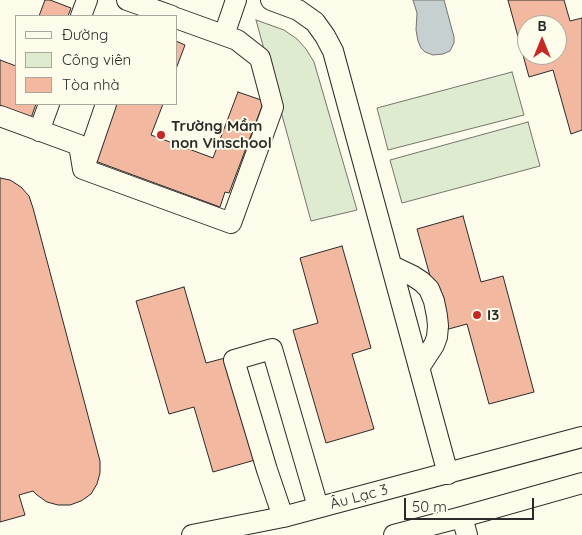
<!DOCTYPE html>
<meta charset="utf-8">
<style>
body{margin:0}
#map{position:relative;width:582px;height:535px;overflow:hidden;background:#fdfbea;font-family:Quicksand,sans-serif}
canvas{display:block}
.legend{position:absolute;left:15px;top:15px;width:162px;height:90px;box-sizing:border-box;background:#fdfbea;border:1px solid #a9a89e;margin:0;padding:6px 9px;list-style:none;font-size:15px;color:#2b2b2b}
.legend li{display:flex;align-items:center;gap:10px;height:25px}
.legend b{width:25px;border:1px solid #a9a89e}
.north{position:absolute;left:517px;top:15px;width:50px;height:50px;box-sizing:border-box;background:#fdfbea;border:1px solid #a9a89e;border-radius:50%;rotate:0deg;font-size:14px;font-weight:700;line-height:20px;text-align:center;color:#2b2b2b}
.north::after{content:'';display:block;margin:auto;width:18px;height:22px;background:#c62828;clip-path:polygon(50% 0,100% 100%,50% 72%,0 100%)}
.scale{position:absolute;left:404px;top:498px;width:130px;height:22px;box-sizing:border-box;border:2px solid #2b2b2b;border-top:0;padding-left:6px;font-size:15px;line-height:18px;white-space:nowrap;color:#2b2b2b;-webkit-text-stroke:4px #fdfbea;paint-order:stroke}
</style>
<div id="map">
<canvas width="582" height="535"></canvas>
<ul class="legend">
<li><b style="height:6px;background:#fdfbea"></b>Đường</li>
<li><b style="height:14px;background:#deebd1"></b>Công viên</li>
<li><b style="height:14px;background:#f2b8a0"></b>Tòa nhà</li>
</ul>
<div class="north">B</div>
<div class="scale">50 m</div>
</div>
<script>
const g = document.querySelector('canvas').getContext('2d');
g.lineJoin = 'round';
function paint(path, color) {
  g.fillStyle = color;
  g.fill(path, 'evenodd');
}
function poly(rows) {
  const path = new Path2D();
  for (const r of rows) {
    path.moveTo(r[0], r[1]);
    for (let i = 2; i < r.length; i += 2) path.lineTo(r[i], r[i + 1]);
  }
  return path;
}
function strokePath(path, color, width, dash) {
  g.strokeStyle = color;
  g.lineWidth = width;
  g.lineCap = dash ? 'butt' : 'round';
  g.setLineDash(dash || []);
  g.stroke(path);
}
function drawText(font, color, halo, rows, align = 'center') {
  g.font = font + ' Quicksand,sans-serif';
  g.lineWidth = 4;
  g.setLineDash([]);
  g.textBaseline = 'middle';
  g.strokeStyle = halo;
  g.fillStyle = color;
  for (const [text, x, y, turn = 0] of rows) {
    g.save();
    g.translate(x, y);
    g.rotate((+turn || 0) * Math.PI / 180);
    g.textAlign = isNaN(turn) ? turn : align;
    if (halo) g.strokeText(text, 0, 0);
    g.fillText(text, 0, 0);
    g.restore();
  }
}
const green = poly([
 [256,20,284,30,297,39,306,49,314,62,357,210,311,221,256,20],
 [512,72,524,115,388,150,377,108,512,72],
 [528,122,540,166,402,203,390,160,528,122]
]);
paint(green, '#deebd1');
strokePath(green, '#74746e', 1);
const water = poly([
 [413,0,444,0,454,37,454,43,450,51,443,54,433,55,425,52,421,48,418,41,416,30,417,13,413,0]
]);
paint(water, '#c7d0d0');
strokePath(water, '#74746e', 1);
const building = poly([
 [45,0,50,0,71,8,68,16,39,16,45,0],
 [508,0,564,0,570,21,582,18,582,130,571,134,553,70,529,77,508,0],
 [527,25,557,25,557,55,527,55,527,25],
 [176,41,185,45,176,69,176,41],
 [0,60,16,66,16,104,36,104,31,118,0,107,0,60],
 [238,92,264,101,229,193,225,192,220,207,95,161,112,104,163,104,151,135,213,158,238,92],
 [0,178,10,180,21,187,29,196,33,208,100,461,100,473,97,484,91,494,81,501,70,505,58,505,47,502,37,495,33,491,19,495,25,515,0,522,0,178],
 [463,216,481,282,503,276,534,392,489,404,467,324,445,330,417,229,463,216],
 [342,246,371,348,352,354,374,429,326,443,293,330,318,323,300,258,342,246],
 [184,287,206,363,225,358,255,460,213,472,194,407,169,414,136,301,184,287]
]);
paint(building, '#f2b8a0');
strokePath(building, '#2b2b2b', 1);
const minor = poly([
 [127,0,172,16],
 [271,0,298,10,315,22,325,36,333,51,448,474],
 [81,16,87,0],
 [224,35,236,0],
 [0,116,79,145,83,169,231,223,273,107,260,58,237,40,176,18],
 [39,131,49,104],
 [84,168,106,104],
 [392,266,413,276,422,282,429,289,434,301,437,316,438,326,437,337,434,345,419,368],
 [283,517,267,470,234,360,272,349,318,507],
 [462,517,467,535],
 [192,535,283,517,582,437],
 [394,535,462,517,582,483]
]);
strokePath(minor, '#2b2b2b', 22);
strokePath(minor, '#fdfbea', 20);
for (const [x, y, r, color] of [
 [161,135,5,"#c62828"],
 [477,315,5,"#c62828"]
]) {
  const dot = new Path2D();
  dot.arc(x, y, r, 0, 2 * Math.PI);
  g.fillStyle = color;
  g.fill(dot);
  strokePath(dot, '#fdfbea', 2);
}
drawText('bold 15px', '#2b2b2b', '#fdfbea', [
 ["Trường Mầm",171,126],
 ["non Vinschool",171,143],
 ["I3",487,315]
], 'left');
drawText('15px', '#2b2b2b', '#fdfbea', [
 ["Âu Lạc 3",359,497,-15]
]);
</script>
